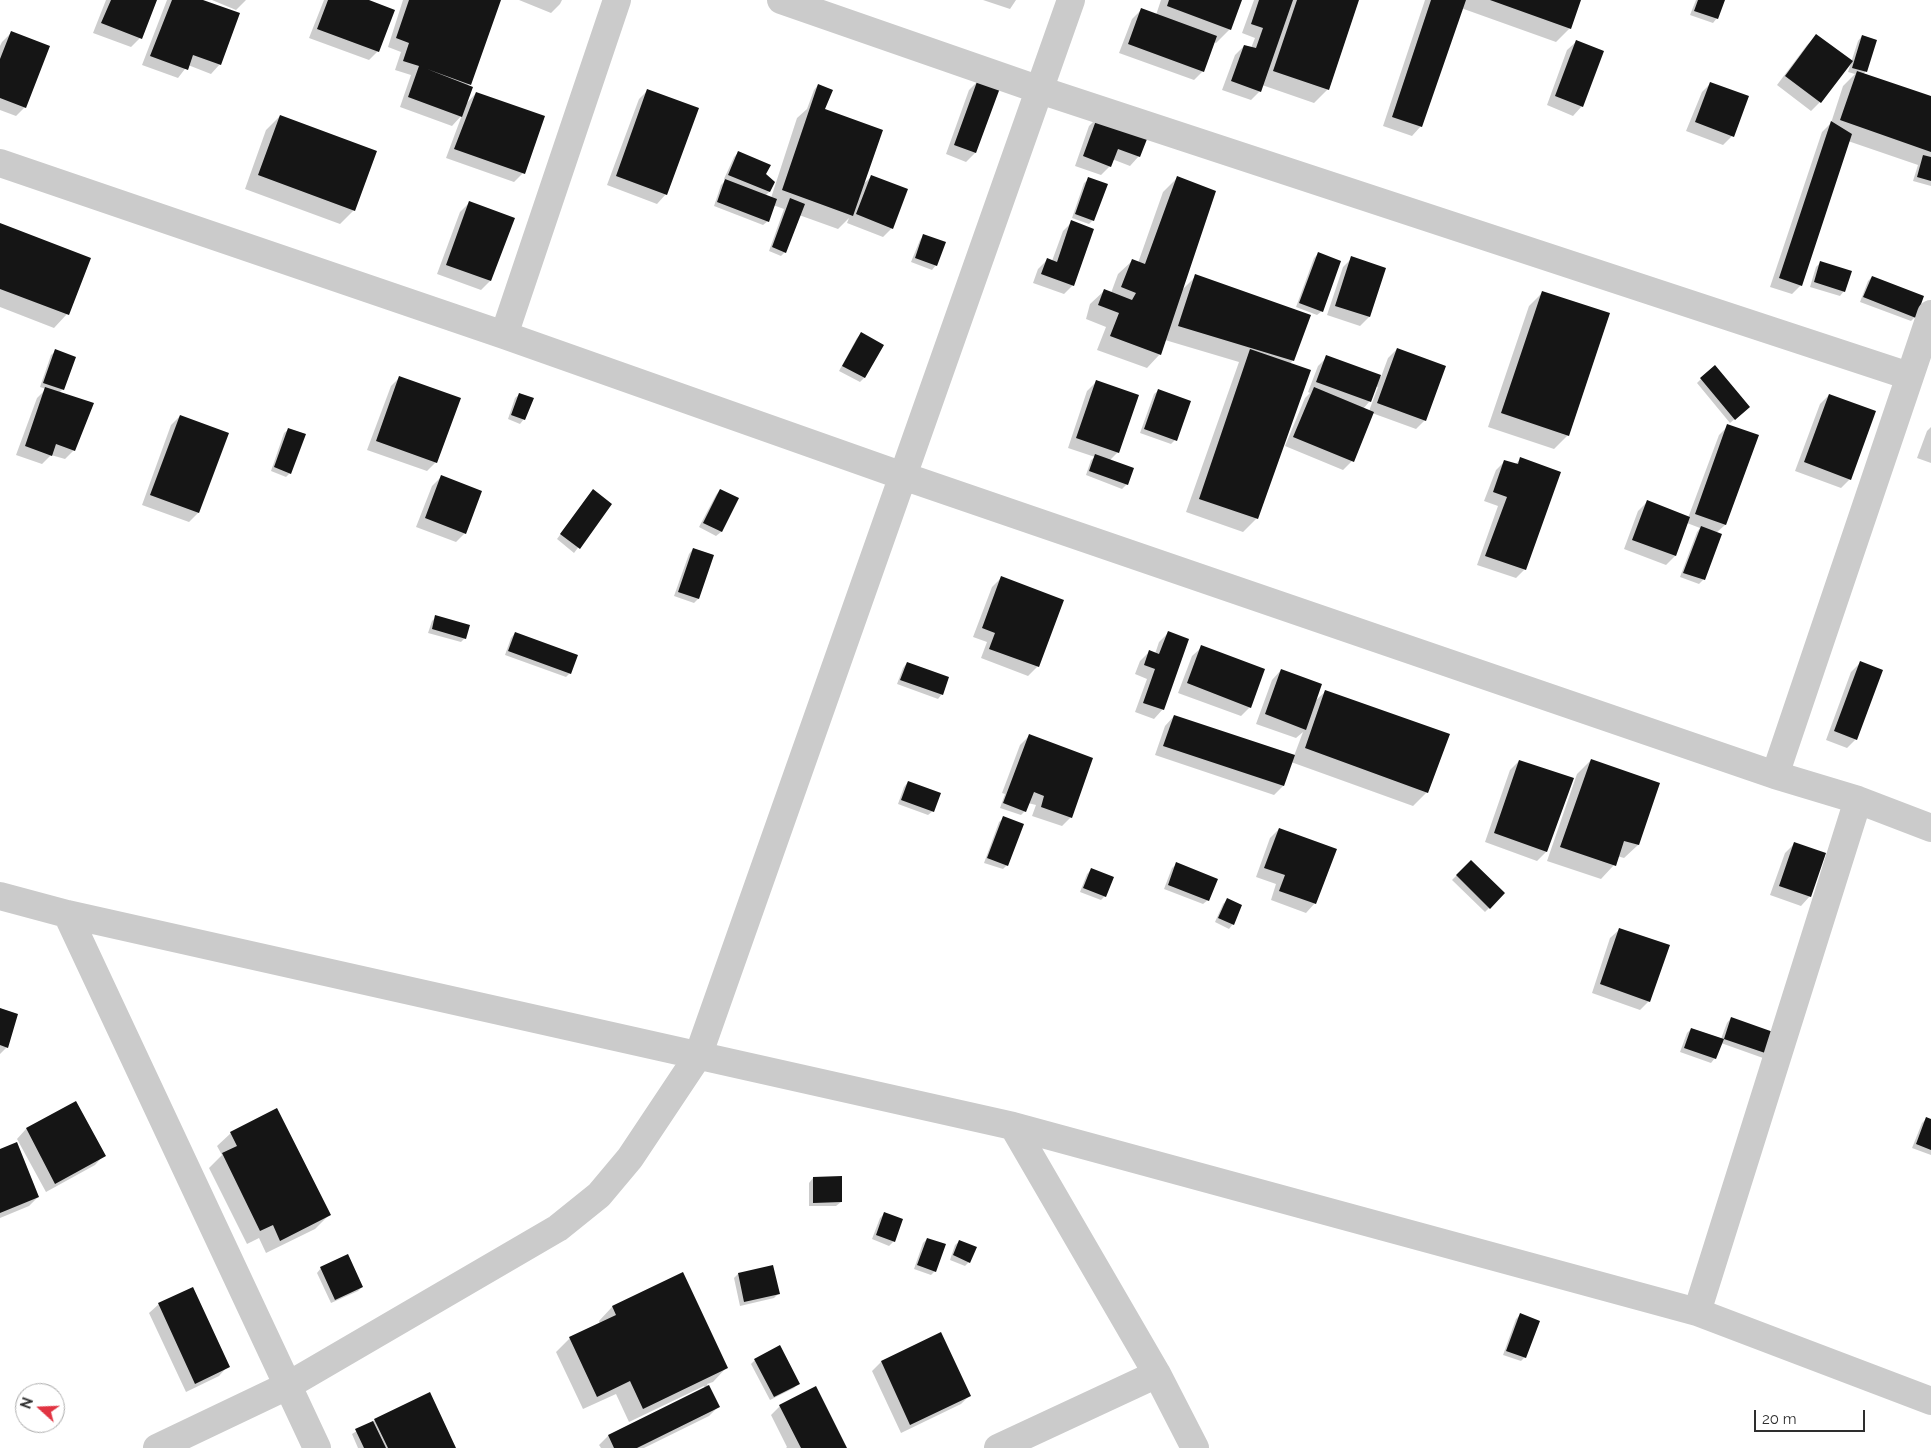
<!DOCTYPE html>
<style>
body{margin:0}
#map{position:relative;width:1931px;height:1448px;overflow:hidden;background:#fff;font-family:Raleway,sans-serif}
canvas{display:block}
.north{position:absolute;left:15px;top:1383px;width:50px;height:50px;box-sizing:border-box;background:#fff;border:1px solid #ababab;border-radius:50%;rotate:290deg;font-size:14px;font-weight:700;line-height:20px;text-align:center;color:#2e2e2e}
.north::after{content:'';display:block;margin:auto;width:18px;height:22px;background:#e13442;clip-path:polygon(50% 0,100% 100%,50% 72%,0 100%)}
.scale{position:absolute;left:1754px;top:1410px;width:111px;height:22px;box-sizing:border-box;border:2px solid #2e2e2e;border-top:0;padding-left:6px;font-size:15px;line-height:18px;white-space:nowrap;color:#2e2e2e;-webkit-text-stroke:4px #fff;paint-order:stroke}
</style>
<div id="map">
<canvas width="1931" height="1448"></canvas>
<div class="north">N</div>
<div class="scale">20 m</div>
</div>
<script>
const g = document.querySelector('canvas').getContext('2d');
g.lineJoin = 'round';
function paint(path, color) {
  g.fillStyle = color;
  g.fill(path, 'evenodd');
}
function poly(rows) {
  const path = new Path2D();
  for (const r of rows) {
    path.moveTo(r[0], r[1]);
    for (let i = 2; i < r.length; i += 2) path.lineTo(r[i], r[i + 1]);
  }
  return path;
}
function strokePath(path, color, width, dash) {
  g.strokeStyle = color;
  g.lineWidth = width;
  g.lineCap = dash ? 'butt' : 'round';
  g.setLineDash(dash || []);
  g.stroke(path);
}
paint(poly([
 [106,0,155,0,140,38,131,47,93,33],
 [167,0,199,0,220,64,211,74,188,65,178,78,142,65],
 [212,0,246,0,236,10],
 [324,0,365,0,378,51,369,60,309,38],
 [403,0,500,0,468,86,466,104,476,93,523,173,514,182,446,158,462,115,452,126,400,107,411,75,395,70,401,52,388,47],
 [519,0,562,0,560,4,551,13],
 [983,0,1016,0,1010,9],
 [1161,0,1240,0,1230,29,1216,43,1214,42,1203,71,1194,80,1119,53,1132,19,1141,10,1156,15],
 [1254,0,1358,0,1328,89,1314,103,1262,85,1260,91,1251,100,1222,90,1235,55,1244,46,1251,48,1255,38,1242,33],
 [1425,0,1580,0,1570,28,1556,42,1461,8,1421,126,1412,136,1383,126],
 [1696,0,1723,0,1717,18,1713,23,1690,15],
 [11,33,25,107,16,116,0,110,0,46,2,42],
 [1816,36,1820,102,1811,111,1777,85,1807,45],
 [1862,36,1875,41,1865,72,1863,75,1931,98,1931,186,1913,181,1918,165,1848,141,1801,285,1792,294,1770,287,1822,132,1831,123,1843,86,1855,74,1848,72,1858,41],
 [1577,41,1582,106,1573,116,1547,105,1567,50],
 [978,81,975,153,966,162,946,154,969,90],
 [1711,83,1732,136,1723,145,1686,131,1702,92],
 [818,85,824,110,862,185,871,177,892,228,883,237,847,223,849,218,838,229,799,215,785,252,781,256,769,251,784,209,773,205,768,221,763,225,714,206,721,185,726,180,724,179,734,157,738,153,765,174,769,192,765,196,771,198,797,118,807,109,814,90],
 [648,90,666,194,657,204,607,185,639,99],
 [280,116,354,210,340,224,245,189,266,130],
 [1098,117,1139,156,1130,166,1112,159,1110,166,1101,175,1075,166,1089,126],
 [1177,178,1182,290,1196,276,1293,360,1290,364,1257,518,1243,532,1186,512,1239,362,1165,340,1160,354,1147,368,1097,350,1106,327,1086,319,1090,304,1104,291,1111,293,1118,274,1132,261,1138,263,1163,192],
 [1089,179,1093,220,1089,224,1072,218,1084,183],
 [469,203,490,281,481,290,437,274,460,212],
 [1072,222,1073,285,1064,294,1033,283,1038,269,1047,260,1052,261,1063,231],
 [0,225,67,314,54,328,0,307],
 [924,235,936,265,932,270,911,262,920,240],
 [1318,254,1322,311,1317,315,1296,307,1314,258],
 [1352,258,1385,268,1369,317,1360,326,1327,315,1343,267],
 [1820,263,1844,291,1840,296,1810,287,1816,267],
 [1872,277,1915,317,1911,321,1860,302,1868,281],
 [1543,292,1568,435,1554,449,1488,427,1529,306],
 [861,334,882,346,864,378,860,382,839,371,857,338],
 [1397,349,1425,420,1416,429,1372,413,1352,461,1343,470,1285,446,1305,398,1310,393,1308,392,1318,366,1327,357,1381,377,1388,358],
 [1375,386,1378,387,1369,411,1363,409,1369,402],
 [56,351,63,389,59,393,74,450,65,459,51,455,42,464,16,455,37,398,46,389,40,387,51,355],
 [400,377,436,462,427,471,367,450,391,386],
 [1701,379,1744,411,1730,423,1697,383],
 [1096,382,1118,452,1109,461,1127,484,1122,489,1086,475,1091,460,1095,457,1068,448,1087,391],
 [1159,390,1175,440,1171,444,1140,433,1154,394],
 [520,394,524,419,520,424,508,419,515,398],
 [1829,395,1850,479,1841,488,1795,471,1820,404],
 [180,416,198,513,189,522,142,505,171,425],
 [1728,426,1757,436,1725,525,1716,533,1720,535,1703,580,1699,584,1680,577,1697,532,1700,528,1687,523,1675,556,1666,565,1624,549,1638,511,1647,502,1688,518,1719,435],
 [1931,427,1931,463,1917,458,1927,431],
 [289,429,290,473,286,477,271,471,284,433],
 [1521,458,1525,569,1516,578,1477,565,1498,506,1484,501,1496,470,1505,461,1515,465],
 [441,477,465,533,456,542,416,527,432,486],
 [720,490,737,499,721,532,716,536,699,527,716,495],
 [589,495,611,504,574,553,557,539],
 [693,549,698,599,694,603,674,596,689,554],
 [1001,578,1038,666,1028,676,981,658,987,642,973,637,992,587],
 [436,617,465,638,461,642,428,633,432,621],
 [515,633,570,673,566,677,505,655,511,638],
 [1168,633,1163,709,1154,719,1135,712,1147,679,1135,674,1140,661,1149,652,1155,654,1159,642],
 [1202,647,1250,707,1241,716,1178,693,1192,656],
 [907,663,942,694,938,699,897,684,903,668],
 [1860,663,1856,739,1847,748,1826,740,1851,672],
 [1281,670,1314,702,1326,691,1427,792,1413,806,1291,762,1283,786,1274,795,1155,755,1165,726,1174,716,1294,756,1303,732,1296,738,1256,724,1272,680],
 [1029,736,1071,817,1062,826,1032,816,1036,805,1028,803,1025,811,1021,815,1000,808,1005,794,1002,793,1020,745],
 [1591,760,1659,783,1638,845,1624,858,1617,856,1614,865,1601,879,1547,861,1577,774],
 [1519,761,1546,852,1537,861,1485,842,1510,770],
 [908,782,933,811,928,815,898,804,904,787],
 [1004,818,1007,865,1003,869,984,863,999,822],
 [1279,829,1315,903,1306,913,1271,900,1276,884,1256,877,1270,838],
 [1794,844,1810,896,1801,906,1770,895,1785,853],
 [1471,861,1504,893,1485,912,1452,880],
 [1177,864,1208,900,1203,904,1164,889,1172,868],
 [1091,870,1105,896,1101,900,1080,892,1087,874],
 [1227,900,1233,924,1229,929,1215,922,1223,904],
 [1620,929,1649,1001,1640,1010,1592,993,1610,938],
 [0,1010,7,1047,0,1054],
 [1731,1018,1774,1033,1763,1058,1721,1043,1715,1058,1711,1063,1680,1052,1687,1033,1691,1029,1721,1039,1727,1023],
 [76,1103,104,1155,95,1165,46,1192,17,1139,26,1129],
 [1926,1119,1931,1120,1931,1155,1912,1148,1922,1123],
 [231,1133,329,1215,315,1229,266,1253,259,1238,247,1244,209,1168,222,1155,217,1146],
 [0,1150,38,1197,29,1206,0,1218],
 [813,1178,841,1202,836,1206,809,1206,809,1183],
 [884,1214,894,1241,889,1246,872,1239,880,1218],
 [927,1239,935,1271,931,1275,914,1269,923,1243],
 [960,1241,969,1262,965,1266,950,1260,955,1245],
 [321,1268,362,1287,358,1291,331,1303,317,1273],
 [683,1274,726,1368,713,1382,707,1384,718,1407,709,1416,644,1448,601,1448,599,1445,608,1436,705,1388,704,1386,629,1422,616,1394,583,1409,556,1352,570,1338,600,1324,599,1321,612,1307],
 [738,1274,778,1294,774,1298,740,1306,734,1278],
 [159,1304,228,1366,219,1376,186,1392,149,1313],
 [1520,1315,1525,1357,1521,1361,1503,1355,1516,1319],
 [941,1334,970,1395,961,1404,901,1433,872,1371,881,1362],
 [755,1360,798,1384,794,1388,770,1400,751,1364],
 [780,1406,845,1448,786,1448,787,1447,771,1415],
 [375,1420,455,1448,358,1448,352,1434]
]), '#0003');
paint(poly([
 [111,0,157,0,142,39,101,23],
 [172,0,203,0,240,13,221,65,193,55,188,70,150,56],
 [328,0,369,0,395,10,379,52,317,29],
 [409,0,501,0,471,85,427,69,473,87,462,117,408,97,419,66,403,61,409,43,396,38],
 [1169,0,1242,0,1231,30,1167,6],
 [1259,0,1293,0,1261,92,1231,81,1244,45,1256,48,1263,28,1251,24],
 [1297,0,1359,0,1329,90,1273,71],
 [1431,0,1466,0,1422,127,1392,117],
 [1490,0,1581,0,1571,29],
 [1698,0,1725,0,1718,19,1694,11],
 [1141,8,1217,36,1204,72,1128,44],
 [11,31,50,46,26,108,0,98,0,59],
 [1816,34,1853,61,1821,103,1785,76],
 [1862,35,1877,40,1867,72,1852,68],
 [1576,40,1604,51,1583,107,1555,96],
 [1857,71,1931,96,1931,152,1840,120],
 [978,79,1000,88,976,153,954,145],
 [1710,82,1749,96,1734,137,1695,122],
 [818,84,833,90,825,109,883,130,853,216,782,190],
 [647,89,699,108,667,195,616,176],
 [476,92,545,116,525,174,454,149],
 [280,115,377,151,355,211,258,175],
 [1098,115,1149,134,1140,157,1118,149,1111,167,1083,156],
 [1831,121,1852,134,1802,286,1779,278],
 [738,151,771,165,766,174,775,182,770,192,728,175],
 [1923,155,1931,157,1931,181,1917,177],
 [871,175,908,189,893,229,856,214],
 [1177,176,1216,191,1161,355,1110,336,1119,313,1098,305,1104,289,1132,300,1136,293,1121,287,1132,259,1145,264],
 [1088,177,1108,184,1094,221,1075,214],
 [725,179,777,199,769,222,717,202],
 [790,198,805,204,786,253,772,247],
 [469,201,515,218,491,281,446,265],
 [1071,220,1094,229,1074,286,1041,274,1047,258,1057,262],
 [0,223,91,258,69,315,0,289],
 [923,234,946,242,937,266,915,258],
 [1318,252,1341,261,1323,312,1299,303],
 [1351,256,1386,268,1370,317,1335,306],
 [1820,261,1852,271,1845,292,1814,282],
 [1195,274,1311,315,1294,361,1178,326],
 [1872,276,1924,296,1916,318,1863,297],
 [1542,291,1610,313,1569,436,1501,413],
 [861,332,884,345,865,378,842,366],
 [1397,348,1446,366,1426,421,1377,403],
 [55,349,76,357,64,390,43,383],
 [1250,349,1311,370,1258,519,1199,499],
 [1326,355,1381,375,1371,402,1316,382],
 [1715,365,1750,407,1735,420,1700,378],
 [399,376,461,398,437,463,376,441],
 [1096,380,1139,395,1119,453,1076,438],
 [45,387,94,403,75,451,56,444,52,456,25,446],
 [1314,387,1374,412,1354,462,1293,437],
 [1158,389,1191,401,1177,441,1144,429],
 [519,393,534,398,525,420,511,415],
 [1829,394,1876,411,1851,480,1804,462],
 [180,415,229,433,199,513,150,495],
 [1727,424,1759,435,1726,525,1695,514],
 [288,428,306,434,291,474,274,467],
 [1095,454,1134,468,1128,485,1089,471],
 [1520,457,1561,472,1526,570,1485,556,1507,497,1493,492,1504,460,1518,464],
 [441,475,482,491,466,534,425,518],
 [593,489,612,504,580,549,560,534],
 [720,489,739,498,722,532,703,523],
 [1647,500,1690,517,1676,556,1632,540],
 [1701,526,1722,534,1705,580,1683,573],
 [693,548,714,555,699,599,678,592],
 [1001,576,1064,600,1039,667,989,649,995,633,982,628],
 [435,615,470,625,466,639,432,629],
 [1168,631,1189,639,1164,710,1143,703,1155,669,1144,665,1149,650,1159,654],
 [515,632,578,655,571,674,508,651],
 [1201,645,1265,669,1251,708,1187,683],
 [1860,661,1883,670,1857,740,1834,731],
 [907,662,949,677,943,695,900,680],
 [1281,669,1322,684,1306,730,1265,714],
 [1325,690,1450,734,1428,793,1305,748],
 [1174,715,1295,755,1284,786,1163,746],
 [1029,734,1093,758,1072,818,1041,807,1044,796,1034,792,1026,812,1003,803],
 [1591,759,1660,783,1639,845,1624,841,1616,866,1560,847],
 [1519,760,1574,778,1547,852,1494,833],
 [908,781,941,793,934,812,901,800],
 [1003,816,1024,824,1008,866,987,858],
 [1279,828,1337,849,1316,904,1279,891,1285,875,1264,868],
 [1794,842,1826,853,1811,897,1779,886],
 [1471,860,1505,893,1490,909,1456,875],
 [1176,862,1218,879,1209,901,1168,885],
 [1091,868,1114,877,1106,897,1083,888],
 [1227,898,1242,905,1234,925,1218,918],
 [1619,928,1670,945,1650,1002,1600,984],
 [0,1008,18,1014,8,1048,0,1045],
 [1731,1017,1776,1033,1768,1054,1724,1039],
 [1691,1028,1724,1039,1716,1059,1684,1048],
 [76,1101,106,1156,55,1184,26,1128],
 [277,1108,331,1215,280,1241,273,1225,260,1231,222,1153,237,1146,230,1132],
 [1926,1117,1931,1119,1931,1150,1916,1144],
 [17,1142,39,1197,0,1213,0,1149],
 [842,1176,842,1202,813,1203,813,1177],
 [884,1212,903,1219,895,1242,876,1235],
 [927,1238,946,1244,936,1272,917,1265],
 [959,1240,977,1247,970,1263,953,1255],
 [348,1254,363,1287,335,1300,320,1267],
 [773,1265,780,1294,744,1302,738,1273],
 [683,1272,728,1368,643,1409,630,1381,597,1397,569,1337,616,1315,612,1306],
 [193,1287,230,1367,195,1384,158,1303],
 [1520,1313,1540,1321,1526,1358,1506,1351],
 [941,1332,971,1396,910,1425,881,1361],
 [780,1345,800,1384,774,1397,754,1359],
 [709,1385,720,1407,637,1448,614,1448,608,1435],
 [816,1386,847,1448,801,1448,779,1405],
 [430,1392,456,1448,388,1448,374,1419],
 [373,1421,386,1448,364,1448,355,1429]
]), '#151515');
strokePath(poly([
 [781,0,1040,90,1909,376],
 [0,163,504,335,903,476,1775,775,1858,800,1931,828],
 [504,335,617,0],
 [1775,775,1931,314],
 [0,896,67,914,1013,1126,1697,1312,1931,1401],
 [67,914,317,1448],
 [1013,1126,1157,1374,1195,1448],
 [1697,1312,1858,800],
 [157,1448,287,1386,558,1228,599,1195,630,1158,698,1056,1071,0],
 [998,1448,1157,1374]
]), '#cbcbcb', 28);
</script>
